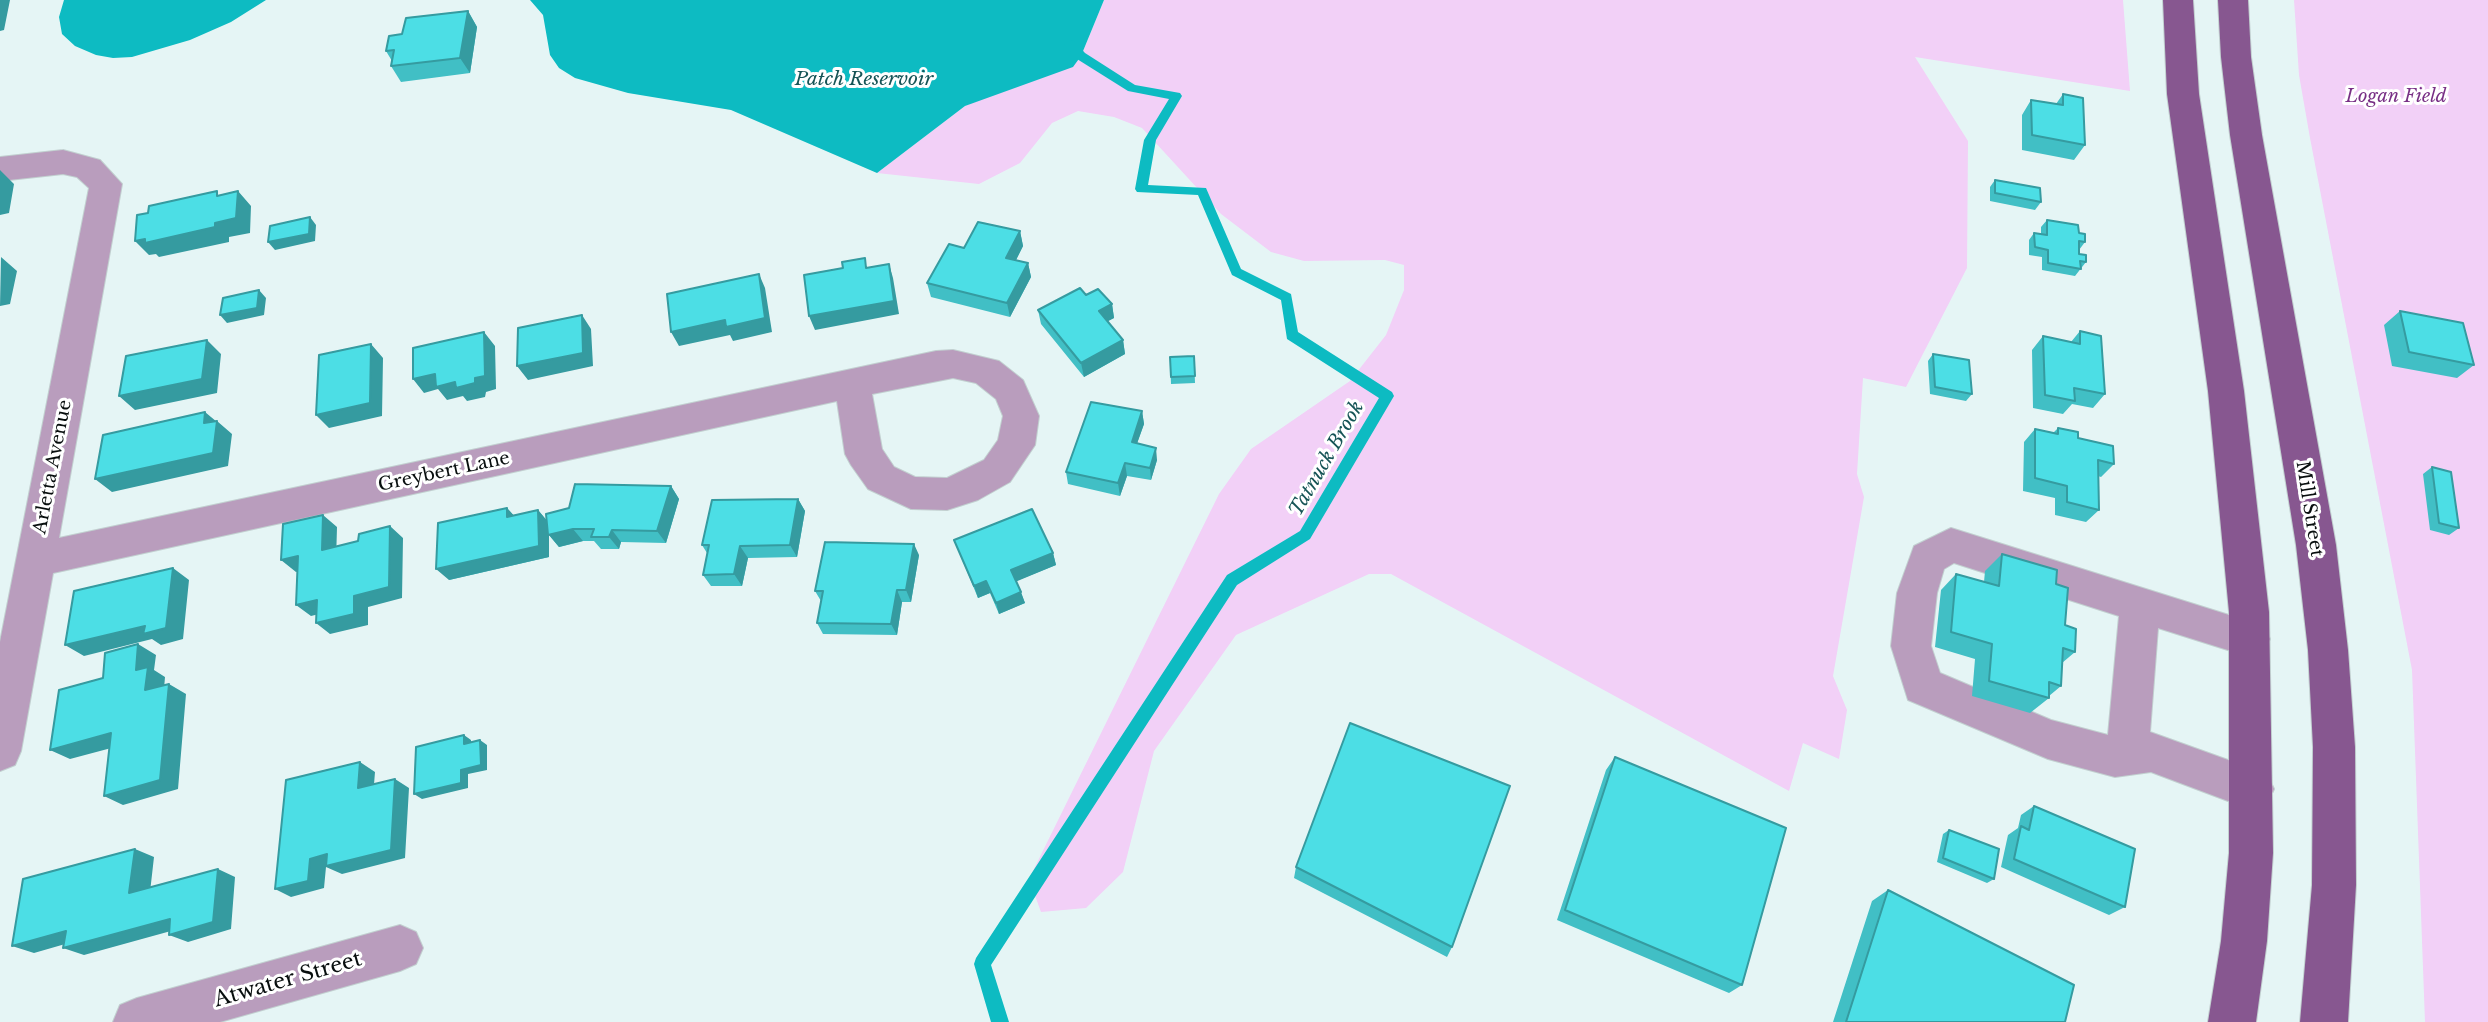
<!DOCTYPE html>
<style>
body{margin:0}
canvas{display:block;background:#e5f5f5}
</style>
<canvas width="2488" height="1022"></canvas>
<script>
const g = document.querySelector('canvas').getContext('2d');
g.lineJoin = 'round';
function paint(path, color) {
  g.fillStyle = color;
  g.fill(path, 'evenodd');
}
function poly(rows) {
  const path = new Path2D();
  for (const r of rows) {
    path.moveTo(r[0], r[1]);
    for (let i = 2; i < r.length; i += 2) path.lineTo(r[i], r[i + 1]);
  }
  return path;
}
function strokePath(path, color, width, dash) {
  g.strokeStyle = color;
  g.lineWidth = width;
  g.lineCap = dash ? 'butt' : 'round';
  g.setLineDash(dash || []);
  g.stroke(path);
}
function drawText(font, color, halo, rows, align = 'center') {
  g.font = font + ' "Libre Baskerville",serif';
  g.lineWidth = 6;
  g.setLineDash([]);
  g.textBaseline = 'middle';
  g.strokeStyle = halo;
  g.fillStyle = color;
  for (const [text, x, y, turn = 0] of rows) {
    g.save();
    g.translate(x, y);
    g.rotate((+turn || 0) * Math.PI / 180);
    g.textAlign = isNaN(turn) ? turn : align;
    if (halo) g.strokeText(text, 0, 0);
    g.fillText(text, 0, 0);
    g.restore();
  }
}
paint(poly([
 [1104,0,2123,0,2130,91,1915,57,1968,141,1967,268,1906,387,1863,378,1857,474,1864,497,1833,676,1847,710,1839,759,1803,743,1789,791,1391,574,1369,574,1236,635,1154,751,1123,872,1086,908,1041,912,1029,879,1219,494,1251,449,1350,381,1386,335,1404,290,1404,265,1385,260,1304,261,1271,252,1221,214,1142,128,1114,117,1078,111,1052,123,1020,163,979,184,877,173,965,106,1081,56],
 [2294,0,2488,0,2488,1022,2425,1022,2412,670,2310,138,2299,75]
]), '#f2d0f7');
paint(poly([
 [64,0,266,0,231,22,190,40,132,57,113,58,96,55,75,46,62,34,59,17],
 [530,0,1104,0,1081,56,1073,67,965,106,877,173,731,110,628,93,575,78,559,68,550,55,543,15]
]), '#0dbbc2');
paint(poly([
 [1070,40,1074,41,1085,53,1135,85,1180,93,1182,96,1156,140,1148,185,1206,188,1241,269,1291,294,1298,332,1392,392,1394,396,1310,539,1237,585,991,965,1009,1022,991,1022,974,964,976,958,1227,575,1300,531,1379,398,1287,339,1281,300,1232,275,1198,195,1137,192,1135,189,1144,140,1169,99,1128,91,1077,59,1064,44,1070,40]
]), '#0dbbc2');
const minor = poly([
 [63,150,100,160,122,184,59,538,936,351,953,350,999,361,1023,380,1039,416,1035,445,1010,482,978,500,947,510,911,509,868,489,851,465,845,454,837,401,53,573,21,751,15,765,0,771,0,642,89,188,77,177,63,174,0,181,0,157,63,150],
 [953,378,976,383,996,399,1003,416,998,440,984,460,947,478,915,477,894,467,882,449,872,394,953,378],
 [1951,528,2264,626,2270,639,2264,652,2250,657,2158,628,2150,732,2267,774,2274,789,2267,804,2252,810,2151,772,2115,777,2048,759,1908,700,1891,646,1897,593,1914,546,1951,528],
 [1954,563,2119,616,2108,735,2051,720,1940,673,1931,646,1937,593,1944,569,1954,563],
 [400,925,416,932,423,948,416,964,400,971,220,1022,113,1022,120,1005,137,998,400,925]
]);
const major = poly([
 [2163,0,2193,0,2199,94,2244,391,2269,612,2273,853,2267,941,2256,1022,2208,1022,2221,941,2229,853,2229,612,2208,391,2167,94,2163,0],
 [2218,0,2248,0,2251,57,2262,135,2336,545,2348,650,2355,747,2356,885,2348,1022,2300,1022,2312,885,2313,747,2308,650,2296,545,2230,135,2221,57,2218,0]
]);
strokePath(minor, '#c2d0d0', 2);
strokePath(major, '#c2d0d0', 2);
paint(minor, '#b99dbd');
paint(major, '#875790');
paint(poly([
 [468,11,477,27,470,73,401,82,391,66,392,61,386,51,402,34],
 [2063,94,2085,145,2074,160,2022,150,2022,115,2031,100,2056,104],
 [1995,180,2041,202,2035,210,1990,201,1990,187],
 [2047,220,2079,233,2085,242,2079,250,2079,254,2086,262,2075,276,2042,270,2042,257,2029,255,2029,240,2034,233,2041,234,2041,227],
 [1020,231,1023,246,1016,260,1028,263,1031,277,1010,317,931,297,927,283,964,248],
 [1086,295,1112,304,1114,318,1107,321,1123,340,1125,354,1084,377,1041,324,1038,310],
 [2400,311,2474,365,2457,378,2392,366,2384,325],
 [2080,331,2105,394,2093,408,2072,404,2063,414,2033,408,2032,350,2043,336,2071,342],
 [1933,354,1972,394,1966,401,1930,394,1928,361],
 [1194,356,1195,383,1171,384,1170,357],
 [1142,411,1144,424,1137,443,1157,460,1151,480,1127,476,1120,496,1068,484,1066,472],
 [2058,428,2078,438,2114,464,2101,477,2098,476,2099,510,2086,522,2055,515,2055,498,2023,491,2024,442,2035,429,2053,433],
 [2432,467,2459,528,2449,535,2430,530,2423,474],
 [671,486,679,499,666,543,621,542,619,549,601,549,594,541,583,541,559,547,549,535,549,557,449,580,507,508,514,516,538,510,547,521],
 [798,499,805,511,797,557,748,558,742,586,711,586,703,575,707,553,702,545],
 [954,540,1053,553,1056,565,1016,581,1025,603,999,614,990,593,978,598],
 [2002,554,2056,584,2065,625,2075,652,2062,663,2061,686,2049,696,2049,698,2030,713,1972,696,1975,659,1935,647,1941,590,1956,574,1984,582,1985,571],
 [919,555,911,602,902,602,897,635,823,634,817,623,821,601,815,591],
 [1615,757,1742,985,1729,993,1557,920,1606,770],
 [2034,806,2125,907,2109,915,2001,867,2008,835,2018,828,2021,815],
 [1949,830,1994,879,1987,883,1937,862,1943,834],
 [1296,867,1452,947,1447,957,1294,878],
 [1888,890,2065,1022,1833,1022,1872,901]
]), '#41bfc5');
paint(poly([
 [0,0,10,0,4,30,0,31],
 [468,11,477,27,470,73,460,58],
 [0,170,14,184,9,213,0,215],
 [238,191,251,206,250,233,229,237,229,242,159,257,156,254,149,255,135,241,215,223],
 [310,217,316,225,315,241,275,250,268,242],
 [1020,231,1023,246,1010,272,1006,258],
 [1,257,17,271,10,304,0,306],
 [1028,263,1031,277,1010,317,1007,303],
 [889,264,893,278,899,314,815,330,809,316],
 [759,274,765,288,772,332,733,341,730,335,679,346,671,332],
 [259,290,266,298,264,315,227,323,220,315],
 [1112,304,1114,318,1101,325,1099,311],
 [582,315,591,329,593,366,528,380,517,366],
 [484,332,495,346,496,389,486,392,485,397,467,401,463,396,447,400,438,389,424,393,413,379,435,374,455,382,475,378],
 [207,340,221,354,217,393,135,410,119,396],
 [1123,340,1125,354,1084,377,1081,363],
 [371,344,383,358,382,416,329,428,316,415],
 [1142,411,1144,424,1133,455,1132,442],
 [205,412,217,422,217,421,232,434,228,466,112,492,95,479,204,423],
 [1156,448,1157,460,1151,480,1150,468],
 [1125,463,1127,476,1120,496,1118,483],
 [671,486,679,499,666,543,657,531],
 [798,499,805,511,797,557,790,545],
 [507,508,518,520,507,517],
 [538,510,549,523,573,529,583,541,559,547,549,535,549,557,449,580,436,569],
 [323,515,337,527,336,562,322,550],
 [390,526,403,538,402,598,368,607,368,625,330,634,316,623,354,596],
 [612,530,621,542,619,549,609,537],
 [914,544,919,555,911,602,906,590],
 [740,546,748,558,742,586,734,574],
 [1053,553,1056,565,1015,582,1011,570],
 [298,556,313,568,296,572,281,560],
 [173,568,189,580,183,639,161,645,152,639,84,656,65,645,145,626],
 [986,581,990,593,978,598,974,586],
 [897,590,902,602,897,635,891,624],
 [1021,592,1025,603,999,614,996,603],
 [317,600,331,611,311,616,296,605],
 [138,644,156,655,154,670,165,677,163,701,145,690,136,670],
 [169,684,186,694,178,789,123,805,104,796],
 [111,733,130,743,70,759,50,750],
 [464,735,471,740,471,749,464,744],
 [480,740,487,745,487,770,468,774,468,788,422,799,414,794,461,770],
 [360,762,375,772,373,797,358,788],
 [395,779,409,788,405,858,342,874,326,867,324,888,291,897,275,889,310,859],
 [135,849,154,857,149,901,129,893],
 [218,869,235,877,231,929,188,942,169,935],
 [170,919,189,926,84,955,63,948],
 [66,931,86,938,34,953,12,946]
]), '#359ba0');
const building = poly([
 [468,11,460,58,391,66,394,50,386,51,389,36,402,34,406,18,468,11],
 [2063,94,2083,98,2085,145,2032,135,2031,100,2063,105,2063,94],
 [1995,180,2040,188,2041,202,1995,193,1995,180],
 [217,191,217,196,238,191,236,218,215,223,215,227,145,243,145,239,135,241,137,215,148,213,149,206,217,191],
 [310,217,309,234,268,242,270,226,310,217],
 [2047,220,2078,225,2079,233,2085,234,2085,242,2079,241,2079,254,2086,255,2086,262,2080,261,2081,269,2048,263,2048,250,2035,247,2034,233,2047,235,2047,220],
 [978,222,1020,231,1006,258,1028,263,1007,303,927,283,949,244,964,248,978,222],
 [865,258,866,268,889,264,894,301,809,316,804,275,843,268,842,262,865,258],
 [759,274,765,318,726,327,725,320,671,332,667,294,759,274],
 [1080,288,1086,295,1098,289,1112,304,1099,311,1123,340,1081,363,1038,310,1080,288],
 [259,290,257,308,220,315,223,298,259,290],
 [2400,311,2463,323,2474,365,2409,352,2400,311],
 [582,315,583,353,517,366,518,328,582,315],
 [2080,331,2101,336,2105,394,2074,388,2075,401,2045,395,2043,336,2080,344,2080,331],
 [484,332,485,376,475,378,475,383,456,388,455,382,436,387,435,374,413,379,413,348,484,332],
 [207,340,202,379,119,396,126,356,207,340],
 [371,344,370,403,316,415,319,355,371,344],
 [1933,354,1969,360,1972,394,1935,387,1933,354],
 [1194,356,1195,376,1171,377,1170,357,1194,356],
 [1091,402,1142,411,1132,442,1156,448,1150,468,1125,463,1118,483,1066,472,1091,402],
 [205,412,204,423,217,421,213,453,95,479,103,435,205,412],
 [2058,428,2078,432,2078,438,2113,446,2114,464,2098,460,2099,510,2067,502,2067,486,2035,478,2035,429,2058,434,2058,428],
 [2432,467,2451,472,2459,528,2439,523,2432,467],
 [575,484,671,486,657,531,612,530,609,537,591,537,594,529,573,529,548,535,546,514,569,508,575,484],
 [798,499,790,545,740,546,734,574,703,575,709,545,702,545,712,500,798,499],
 [507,508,507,517,538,510,539,546,436,569,438,523,507,508],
 [1032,509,1053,553,1011,570,1021,592,996,603,986,581,974,586,954,540,1032,509],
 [323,515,322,550,358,541,359,534,390,526,389,587,354,596,354,614,316,623,317,600,296,605,298,556,281,560,283,524,323,515],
 [825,542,914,544,906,590,897,590,891,624,817,623,823,591,815,591,825,542],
 [2002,554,2057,570,2056,584,2068,588,2065,625,2076,629,2075,652,2063,648,2061,686,2049,682,2049,698,1989,681,1992,644,1951,632,1956,574,1999,586,2002,554],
 [173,568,166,628,143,634,145,626,65,645,74,591,173,568],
 [138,644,136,670,148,667,145,690,169,684,160,780,104,796,111,733,50,750,59,690,103,678,105,653,138,644],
 [1350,723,1510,786,1452,947,1296,867,1350,723],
 [464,735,464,744,480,740,481,765,461,770,461,783,414,794,416,747,464,735],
 [1615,757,1786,828,1742,985,1565,910,1615,757],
 [360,762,358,788,395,779,391,850,326,866,327,854,310,859,308,881,275,889,286,780,360,762],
 [2034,806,2135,849,2125,907,2014,859,2021,826,2029,830,2034,806],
 [1949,830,1999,849,1994,879,1943,858,1949,830],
 [135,849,129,893,218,869,213,922,169,935,170,919,63,948,66,931,12,946,23,879,135,849],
 [1888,890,2074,985,2065,1022,1846,1022,1888,890]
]);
paint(building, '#4cdee5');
strokePath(building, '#359ba0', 2);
drawText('italic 18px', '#782f85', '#fff', [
 ["Logan Field",2396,97]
]);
drawText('18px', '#080e0e', '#fff', [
 ["Arletta Avenue",53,467,-79],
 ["Greybert Lane",444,472,-12],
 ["Mill Street",2309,509,81]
]);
drawText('italic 19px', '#165456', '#fff', [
 ["Patch Reservoir",864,80],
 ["Tatnuck Brook",1327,459,-60]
]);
drawText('21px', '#080e0e', '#fff', [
 ["Atwater Street",288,980,-16]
]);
</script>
